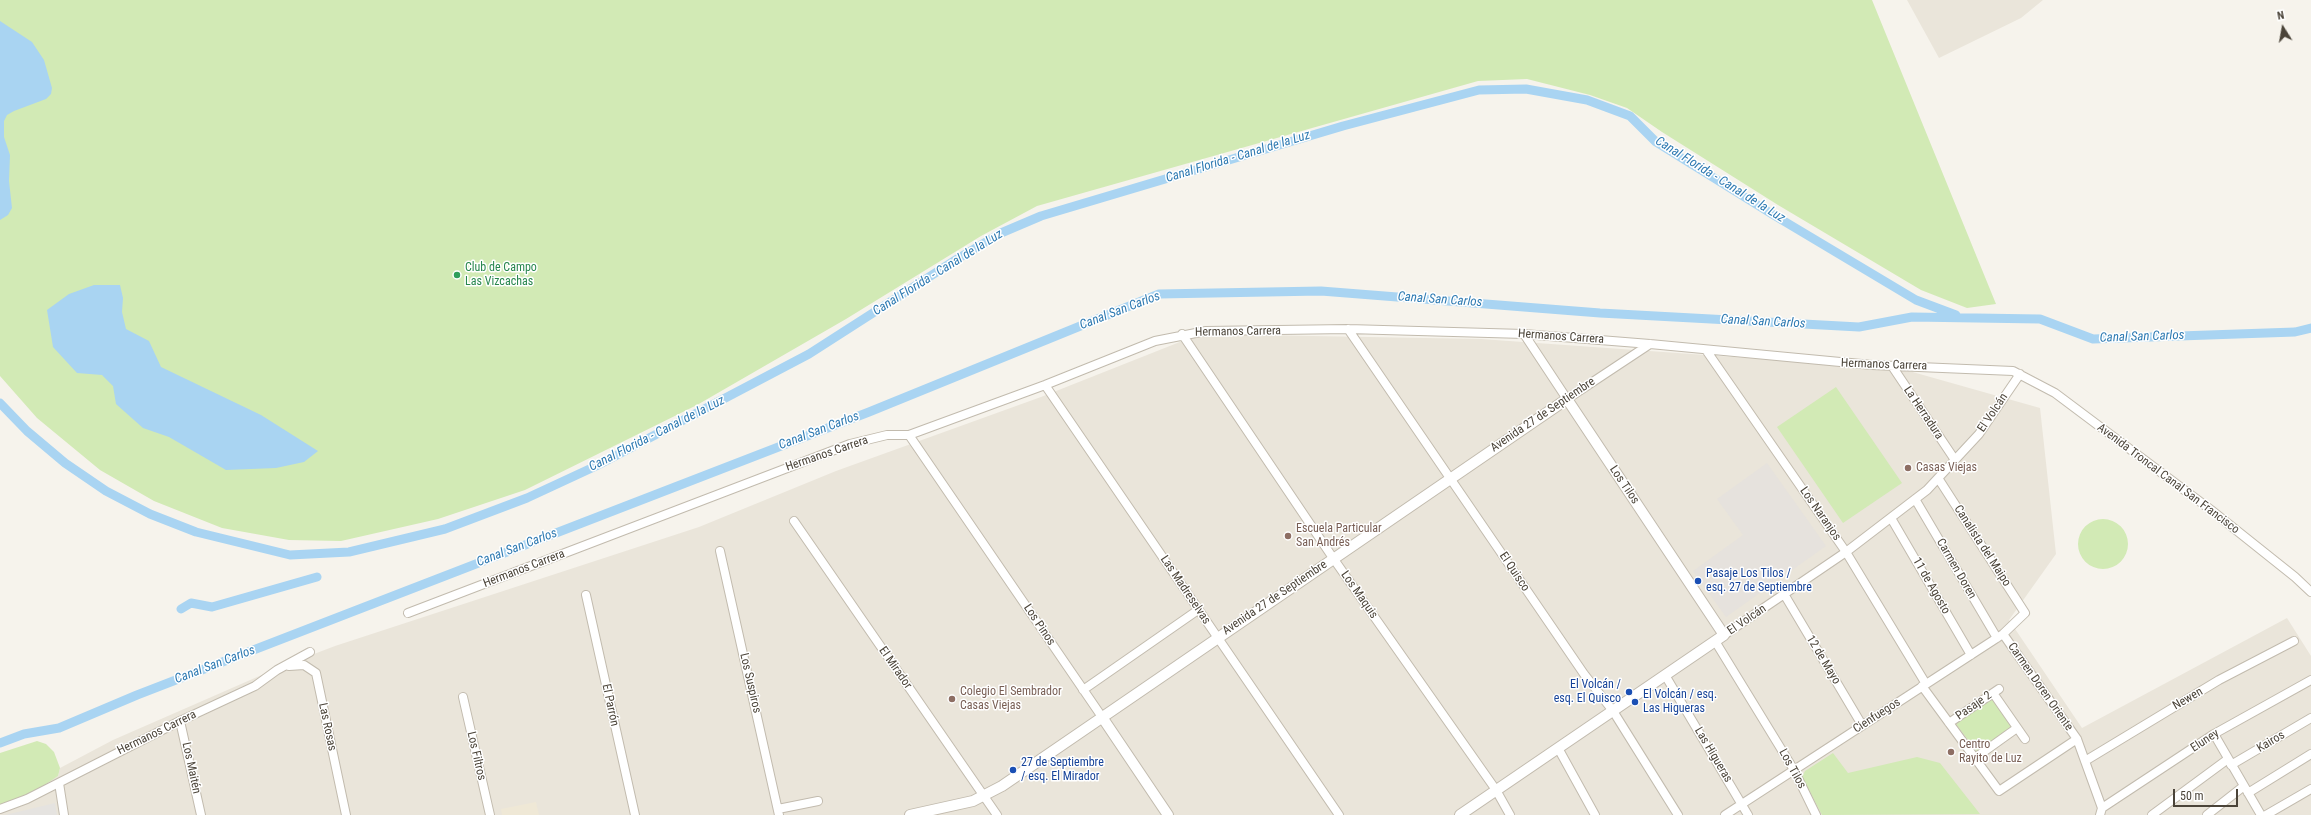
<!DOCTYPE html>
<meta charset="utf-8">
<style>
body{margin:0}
#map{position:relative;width:2311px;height:815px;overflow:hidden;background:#f6f3ec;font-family:"Roboto Condensed",sans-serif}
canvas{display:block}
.north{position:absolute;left:2263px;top:8px;width:40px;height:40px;-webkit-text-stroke:3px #fff;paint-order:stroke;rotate:349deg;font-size:11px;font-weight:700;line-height:16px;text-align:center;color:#4b4439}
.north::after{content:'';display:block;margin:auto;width:14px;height:18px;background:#4b4439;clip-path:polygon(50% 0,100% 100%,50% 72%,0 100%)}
.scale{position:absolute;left:2173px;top:789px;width:65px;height:18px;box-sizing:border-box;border:2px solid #4b4439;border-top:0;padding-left:5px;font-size:12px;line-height:14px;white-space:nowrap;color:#4b4439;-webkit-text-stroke:3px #fff;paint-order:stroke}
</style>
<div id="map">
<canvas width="2311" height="815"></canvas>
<div class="north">N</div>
<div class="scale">50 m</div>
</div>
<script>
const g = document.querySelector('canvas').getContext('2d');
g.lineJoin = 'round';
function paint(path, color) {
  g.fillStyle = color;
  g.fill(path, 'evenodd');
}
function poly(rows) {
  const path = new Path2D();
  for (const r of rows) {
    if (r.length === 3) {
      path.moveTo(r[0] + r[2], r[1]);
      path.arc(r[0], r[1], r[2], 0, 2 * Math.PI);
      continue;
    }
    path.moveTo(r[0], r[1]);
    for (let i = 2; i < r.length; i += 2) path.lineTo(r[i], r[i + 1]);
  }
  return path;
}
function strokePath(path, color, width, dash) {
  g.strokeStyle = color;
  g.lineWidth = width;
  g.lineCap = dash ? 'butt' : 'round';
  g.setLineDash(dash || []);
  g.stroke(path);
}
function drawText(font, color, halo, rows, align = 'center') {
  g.font = font + ' "Roboto Condensed",sans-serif';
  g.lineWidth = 3;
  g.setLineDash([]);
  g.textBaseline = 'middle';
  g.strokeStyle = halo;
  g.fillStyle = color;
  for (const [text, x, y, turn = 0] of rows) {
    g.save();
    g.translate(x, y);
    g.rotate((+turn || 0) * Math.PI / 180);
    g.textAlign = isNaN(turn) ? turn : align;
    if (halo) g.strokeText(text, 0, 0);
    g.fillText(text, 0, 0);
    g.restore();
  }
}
paint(poly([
 [1907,0,2043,0,2021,18,1939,58],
 [1200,334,1481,339,1902,369,2040,408,2056,554,2009,620,2082,728,2287,618,2311,656,2311,815,0,815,0,805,58,776,60,768,113,740,280,667,335,646,699,527,836,471,1041,397]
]), '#eae5da');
paint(poly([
 [1767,463,1826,546,1726,617,1693,571,1743,535,1717,499]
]), '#e6e2dd');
paint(poly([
 [536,802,539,815,502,815,501,809]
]), '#efe8d6');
paint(poly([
 [0,0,1872,0,1996,304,1967,308,1921,290,1778,205,1662,132,1627,108,1590,95,1527,79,1478,81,1037,206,981,236,846,319,697,405,525,490,438,519,341,541,289,540,222,528,154,501,100,470,37,418,0,376],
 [1836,387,1902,483,1843,523,1777,427],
 [2103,544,25],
 [1992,699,2012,727,1977,752,1956,724],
 [37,741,46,744,54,752,60,768,58,776,25,798,0,805,0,753],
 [1833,753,1848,773,1917,757,1940,763,1980,814,1822,815,1802,777,1805,771]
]), '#d2eab5');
paint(poly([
 [55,803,57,815,5,815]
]), '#e5e3e0');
paint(poly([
 [0,21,32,42,44,60,52,88,51,94,46,99,14,111,7,115,4,121,4,137,10,155,9,181,12,208,8,215,0,220],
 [94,285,120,285,123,298,122,312,126,329,149,341,161,367,261,415,318,451,304,462,276,468,226,470,169,437,143,428,116,404,113,386,102,375,77,373,53,347,47,310,69,294]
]), '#a9d4f2');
strokePath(poly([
 [0,403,27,431,65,463,106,491,150,514,196,532,290,555,349,552,445,529,527,498,596,466,809,354,957,259,1001,233,1041,216,1343,126,1479,90,1526,89,1587,100,1630,116,1656,142,1772,214,1916,300,1956,315],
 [181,609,191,603,212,607,317,577],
 [0,743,24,734,59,728,137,695,869,412,1159,294,1321,291,1600,313,1859,327,1912,317,2040,319,2093,339,2295,332,2311,328]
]), '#a9d4f2', 9);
const minor = poly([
 [1348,329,1584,674,1613,711,1678,815],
 [1182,334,1333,558,1496,790,1510,815],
 [1524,334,1567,399,1650,344],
 [1706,350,1846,552,1926,684],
 [1892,366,1955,460],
 [1045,385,1339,815],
 [909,435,1102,717],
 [1915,499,1997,638],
 [1891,518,1971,655],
 [794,521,997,815],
 [720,551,779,815],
 [1784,594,1862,725],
 [586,595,635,815],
 [408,613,850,444,887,435,909,435,1045,385,1155,341,1206,331,1348,329,1524,334,1650,344,1872,365,2013,371,2055,393,2211,510,2295,577,2311,592],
 [2003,634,2077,739,2102,808,2100,815],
 [1724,635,1846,552,1927,490,1979,434,2020,374],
 [1715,641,1794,770,1816,815],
 [289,666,304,665,316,673,346,815],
 [1665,675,1748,815],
 [1922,686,1999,791,2077,739],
 [1083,690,1198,610],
 [1993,693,2025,739],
 [463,697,490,815],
 [180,721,201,815],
 [1949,723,1999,689],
 [2214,734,2261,815],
 [1558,748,1595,815],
 [1975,758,2017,728],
 [2085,761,2219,680,2294,641],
 [2231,765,2311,718],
 [59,783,64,815],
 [2248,793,2311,754],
 [2102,808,2214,734,2311,680],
 [0,809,27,799,180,721,255,686,277,670,310,652],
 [778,809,818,801],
 [1725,815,2003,634,2025,613,1938,478],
 [2152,815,2228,759],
 [2207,815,2244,786],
 [2266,815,2311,789]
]);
const tertiary = poly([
 [1102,717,1168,815],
 [910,815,973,801,1002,786,1567,399,1724,635,1460,815]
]);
strokePath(minor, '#c2bbae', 10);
strokePath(tertiary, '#c2bbae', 12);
strokePath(minor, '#fff', 8);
strokePath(tertiary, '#fff', 10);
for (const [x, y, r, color] of [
 [457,275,4,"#2e9e5b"],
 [1908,468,4,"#8d6e63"],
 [1288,536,4,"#8d6e63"],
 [1698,581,4,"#1a4fb4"],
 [1629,692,4,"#1a4fb4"],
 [952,699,4,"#8d6e63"],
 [1635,702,4,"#1a4fb4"],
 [1951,752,4,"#8d6e63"],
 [1013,770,4,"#1a4fb4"]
]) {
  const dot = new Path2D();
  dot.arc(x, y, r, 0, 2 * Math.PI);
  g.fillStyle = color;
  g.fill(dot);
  strokePath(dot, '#fff', 1.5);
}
drawText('12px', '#27864d', '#fff', [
 ["Club de Campo",465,268],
 ["Las Vizcachas",465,282]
], 'left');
drawText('12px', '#4b4439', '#fff', [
 ["Hermanos Carrera",1238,332,-1],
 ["Hermanos Carrera",1561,337,4],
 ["Hermanos Carrera",1884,365,2],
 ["La Herradura",1923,413,56],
 ["El Volcán",1993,413,-56],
 ["Avenida 27 de Septiembre",1543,415,-34],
 ["Hermanos Carrera",827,454,-19],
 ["Avenida Troncal Canal San Francisco",2168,479,37],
 ["Los Tilos",1624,485,56],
 ["Los Naranjos",1820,514,55],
 ["Canalista del Maipo",1982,546,57],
 ["Hermanos Carrera",524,569,-21],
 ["Carmen Doren",1956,569,60],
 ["El Quisco",1514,572,56],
 ["11 de Agosto",1931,586,60],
 ["Las Madreselvas",1185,590,56],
 ["Los Maquis",1359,595,55],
 ["Avenida 27 de Septiembre",1275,598,-34],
 ["El Volcán",1747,620,-34],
 ["Los Pinos",1039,625,56],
 ["12 de Mayo",1823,660,59],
 ["El Mirador",895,668,55],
 ["Los Suspiros",750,683,77],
 ["Carmen Doren Oriente",2040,687,55],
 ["Newen",2188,699,-30],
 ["El Parrón",610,705,78],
 ["Pasaje 2",1974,706,-35],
 ["Cienfuegos",1877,716,-33],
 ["Las Rosas",327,727,78],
 ["Hermanos Carrera",157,733,-26],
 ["Eluney",2205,741,-33],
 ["Kairos",2271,742,-31],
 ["Las Higueras",1713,755,59],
 ["Los Filtros",476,756,77],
 ["Los Maitén",191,768,78],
 ["Los Tilos",1792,769,61]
]);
drawText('12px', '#785e54', '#fff', [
 ["Casas Viejas",1916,468],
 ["Escuela Particular",1296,529],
 ["San Andrés",1296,543],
 ["Colegio El Sembrador",960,692],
 ["Casas Viejas",960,706],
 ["Centro",1959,745],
 ["Rayito de Luz",1959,759]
], 'left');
drawText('12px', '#164399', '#fff', [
 ["Pasaje Los Tilos /",1706,574],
 ["esq. 27 de Septiembre",1706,588],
 ["El Volcán /",1621,685,"right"],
 ["esq. El Quisco",1621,699,"right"],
 ["El Volcán / esq.",1643,695],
 ["Las Higueras",1643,709],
 ["27 de Septiembre",1021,763],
 ["/ esq. El Mirador",1021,777]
], 'left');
drawText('italic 13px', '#2e7ab2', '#fff', [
 ["Canal Florida - Canal de la Luz",1238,157,-17],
 ["Canal Florida - Canal de la Luz",1720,180,32],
 ["Canal Florida - Canal de la Luz",938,273,-32],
 ["Canal San Carlos",1440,300,4],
 ["Canal San Carlos",1120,311,-21],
 ["Canal San Carlos",1763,322,3],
 ["Canal San Carlos",2142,337,-2],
 ["Canal San Carlos",819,431,-21],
 ["Canal Florida - Canal de la Luz",657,434,-27],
 ["Canal San Carlos",517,548,-21],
 ["Canal San Carlos",215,665,-21]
]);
</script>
